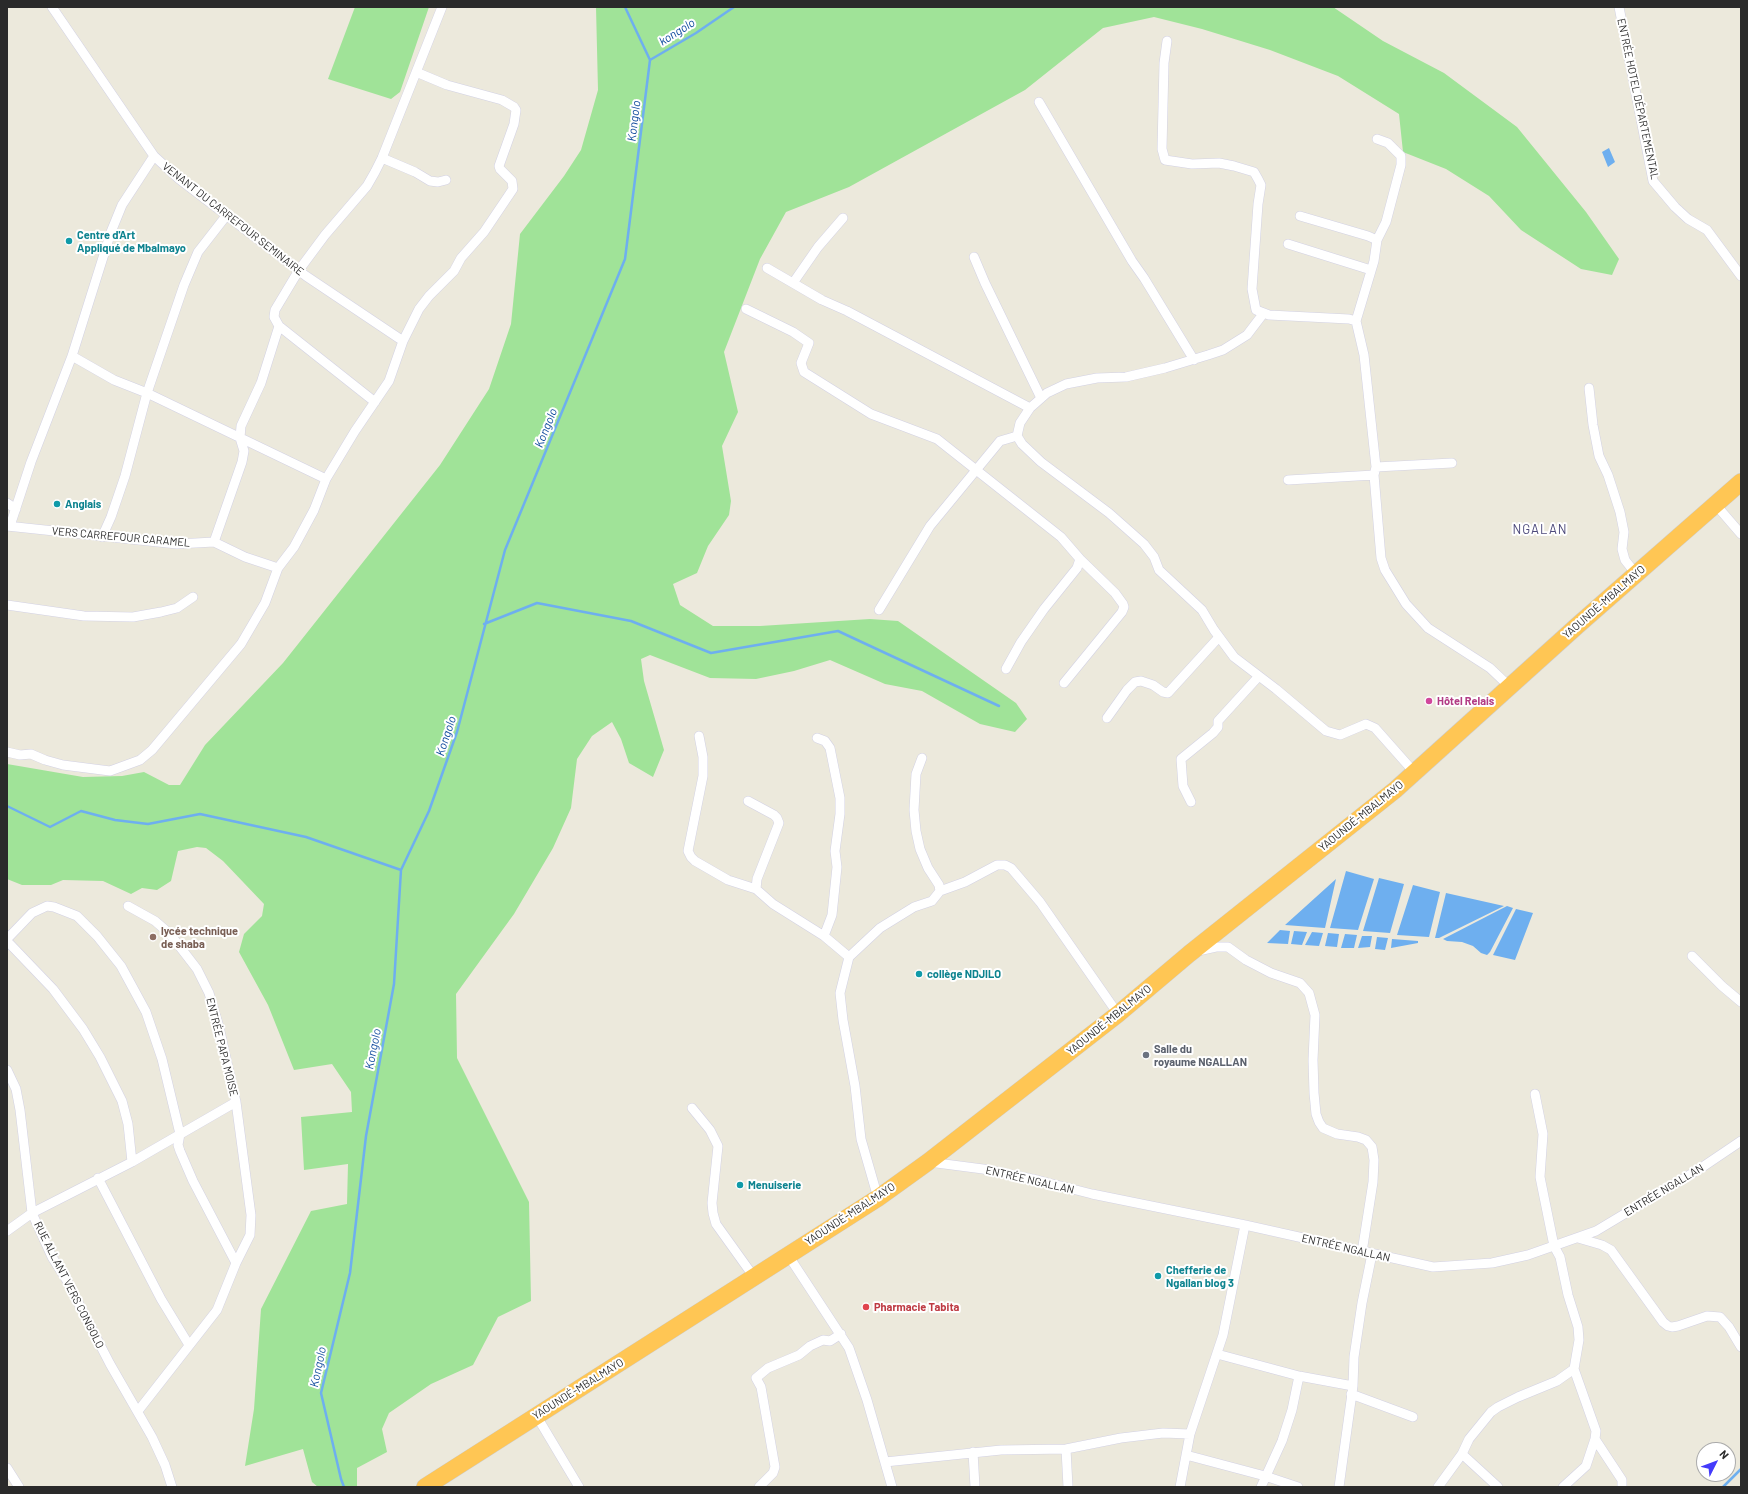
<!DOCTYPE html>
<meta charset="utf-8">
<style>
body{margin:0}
#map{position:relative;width:1748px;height:1494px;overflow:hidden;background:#ece9dc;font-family:Barlow,sans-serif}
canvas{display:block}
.frame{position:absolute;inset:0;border:8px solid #2a2a2a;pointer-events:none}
.north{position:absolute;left:1696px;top:1442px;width:40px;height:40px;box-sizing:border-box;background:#fff;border:1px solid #aaa;border-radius:50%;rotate:48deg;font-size:11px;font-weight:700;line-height:16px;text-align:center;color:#2a2a2a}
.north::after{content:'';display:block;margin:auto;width:14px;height:18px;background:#443bfb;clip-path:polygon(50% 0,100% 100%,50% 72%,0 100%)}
</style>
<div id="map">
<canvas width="1748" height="1494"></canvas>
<div class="frame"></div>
<div class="north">N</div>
</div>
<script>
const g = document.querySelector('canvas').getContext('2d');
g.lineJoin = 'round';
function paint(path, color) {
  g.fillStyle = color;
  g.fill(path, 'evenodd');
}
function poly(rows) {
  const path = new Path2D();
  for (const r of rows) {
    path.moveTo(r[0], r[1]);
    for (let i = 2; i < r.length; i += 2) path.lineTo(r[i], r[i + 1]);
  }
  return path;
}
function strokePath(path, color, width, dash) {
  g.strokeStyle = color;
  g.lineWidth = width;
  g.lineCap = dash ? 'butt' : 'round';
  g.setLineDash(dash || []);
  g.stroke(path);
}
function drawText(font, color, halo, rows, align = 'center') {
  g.font = font + ' Barlow,sans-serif';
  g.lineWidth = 4;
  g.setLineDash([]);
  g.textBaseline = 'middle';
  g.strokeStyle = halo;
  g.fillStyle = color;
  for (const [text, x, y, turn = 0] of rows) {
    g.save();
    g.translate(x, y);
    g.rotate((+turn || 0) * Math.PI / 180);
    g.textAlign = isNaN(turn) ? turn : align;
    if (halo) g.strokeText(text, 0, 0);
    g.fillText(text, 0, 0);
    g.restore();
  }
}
paint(poly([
 [355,7,429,7,400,92,391,99,328,79],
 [596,7,1333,7,1383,41,1444,73,1517,127,1586,212,1619,259,1612,275,1581,269,1521,230,1489,196,1446,169,1403,152,1399,114,1338,76,1270,50,1202,29,1154,17,1103,28,1025,90,849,187,786,212,760,259,724,352,738,412,722,446,731,501,729,515,708,546,697,573,673,584,680,605,713,626,760,626,870,619,898,621,1016,703,1027,719,1015,732,980,724,922,691,885,684,830,660,794,671,756,679,710,678,650,655,641,659,644,681,664,750,653,777,629,763,621,739,612,722,592,736,577,759,571,808,553,848,514,914,456,994,457,1058,529,1202,531,1301,498,1317,473,1365,431,1384,389,1413,382,1429,387,1452,357,1468,357,1487,318,1487,312,1482,303,1449,245,1466,254,1409,261,1309,311,1211,347,1204,348,1164,304,1170,301,1117,352,1112,351,1092,332,1064,294,1070,268,1005,239,952,244,934,262,916,264,904,223,861,206,848,197,847,178,851,171,881,157,890,142,888,131,894,103,881,63,880,51,885,22,885,7,879,7,764,83,777,122,776,144,772,169,785,180,785,205,745,283,663,440,465,489,389,511,324,520,234,564,176,581,150,598,90]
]), '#a0e398');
paint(poly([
 [1609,148,1615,162,1608,167,1602,152],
 [1346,871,1374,879,1358,930,1330,928],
 [1379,878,1404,884,1390,933,1363,931],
 [1336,879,1325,928,1285,925],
 [1413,885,1440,892,1429,937,1397,935],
 [1446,893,1504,906,1439,938,1435,938],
 [1507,906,1513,908,1490,952,1487,955,1481,953,1473,946,1462,942,1447,941,1443,939],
 [1516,909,1533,913,1515,960,1493,955],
 [1280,930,1290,931,1288,944,1267,943],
 [1294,931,1307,932,1302,945,1291,944],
 [1312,932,1323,933,1319,946,1305,945],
 [1328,933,1339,934,1337,947,1325,946],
 [1345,934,1357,935,1354,948,1341,948],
 [1362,936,1372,936,1370,947,1358,948],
 [1377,937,1388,938,1385,950,1375,949],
 [1392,939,1418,941,1418,943,1391,948]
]), '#6eafef');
strokePath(poly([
 [650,60,696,33,734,7],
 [484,624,537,603,631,621,711,653,838,631,999,706],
 [7,806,50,827,81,811,115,820,148,824,200,814,306,837,401,870],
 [344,1487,341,1479,321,1393,350,1273,366,1136,394,984,401,870,429,811,457,732,505,550,625,259,650,60,625,7],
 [1723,1487,1741,1469]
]), '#6eafef', 2.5);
const street = poly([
 [52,7,154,156,179,179,306,276,403,341],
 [1619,7,1653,181,1675,207,1688,219,1707,230,1741,276],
 [1167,41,1164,63,1162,149,1165,160,1192,164,1219,163,1234,166,1254,172,1258,179,1261,185,1258,204,1252,289,1256,310,1269,315,1349,319,1356,321,1364,355,1376,467,1374,475,1381,558,1385,570,1406,604,1428,628,1490,668,1510,687],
 [1039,102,1132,261,1144,278,1194,360],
 [382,158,415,172,430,181,438,182,446,180],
 [1300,216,1368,236,1377,240,1374,261,1356,321],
 [1377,240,1386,222,1401,165,1401,156,1388,143,1377,139],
 [1288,244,1371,270],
 [974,257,985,283,1041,398],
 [767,268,822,300,847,311,1030,408],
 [793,283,818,247,843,218],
 [746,309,793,332,809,343,801,363,804,372,871,414,937,439,1061,537,1080,559,1077,568,1044,609,1021,642,1006,669],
 [1263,314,1247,335,1223,350,1208,355,1165,368,1126,377,1097,378,1066,384,1047,393,1030,408,1020,423,1017,436,1022,444,1041,462,1109,513,1144,544,1154,557,1159,570,1202,610,1214,630,1234,657,1276,689,1326,731,1340,735,1366,724,1375,728,1414,772],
 [279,326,375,402],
 [72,356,114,380,147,393,326,479],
 [1589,388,1593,425,1599,456,1608,475,1620,512,1624,532,1622,549,1625,560,1636,574],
 [1376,467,1452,463],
 [1288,480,1374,475],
 [7,503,16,509],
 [1716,505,1741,534],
 [7,526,177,544,214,542,245,557,278,568],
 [10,526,31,462,72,356,111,232,122,205,154,156],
 [102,537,111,517,125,476,147,393,184,285,198,252,226,216],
 [214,542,242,462,244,451,240,438,241,426,261,383,279,326,274,317,275,310,299,270,325,235,367,186,375,172,382,158,442,7],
 [7,605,84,616,133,617,161,612,177,608,193,597],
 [879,610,930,526,1000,441,1017,436],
 [1064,683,1122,612,1124,607,1123,604,1115,593,1080,559],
 [1107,718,1127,690,1135,682,1141,681,1153,685,1163,692,1168,693,1219,637],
 [699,736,703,757,703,776,688,851,691,857,695,861,728,880,756,889,773,904,824,936,849,957],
 [817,738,825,741,830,748,840,798,840,814,835,851,837,867,832,915,824,936],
 [7,752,20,755,31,754,45,760,63,765,110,771,140,760,152,750,241,644,265,603,278,568,294,547,314,510,326,479,355,431,389,381,403,341,419,309,429,296,454,271,461,258,484,232,513,189,512,181,500,169,499,166,514,124,516,110,514,107,502,100,447,85,416,72],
 [748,801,774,815,777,818,779,823,757,879,756,889],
 [1191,802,1183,786,1181,759,1213,733,1218,727,1218,721,1259,676],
 [940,891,965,882,997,865,1005,865,1011,868,1040,902,1118,1014],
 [128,906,155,921,170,934,197,969,209,993,219,1027,236,1102],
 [7,939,32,913,47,906,54,907,77,916,97,936,121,966,146,1012,162,1059,180,1134,178,1145,180,1151,193,1181,236,1263],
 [7,941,53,989,83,1029,100,1057,122,1101,128,1124,132,1162],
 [1198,951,1216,947,1228,947,1246,960,1271,973,1300,983,1309,993,1315,1015,1313,1060,1314,1093,1316,1114,1319,1122,1323,1128,1337,1134,1358,1137,1366,1140,1372,1147,1374,1160,1373,1182,1362,1252],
 [1692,956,1722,986,1741,1002],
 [7,1070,16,1089,20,1110,32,1213,52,1257,66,1279,110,1364,152,1437,165,1465,172,1487],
 [692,1108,710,1130,718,1146,712,1203,713,1213,716,1224,754,1277],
 [929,1162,983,1169,1037,1180,1092,1194,1245,1225,1433,1267,1492,1263,1528,1255,1596,1231,1701,1168,1741,1141],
 [98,1178,161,1299,189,1345],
 [878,1198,861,1139,855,1086,843,1020,840,993,849,957,880,928,914,907,932,901,940,891,939,885,928,868,920,849,916,831,914,810,916,774,922,758],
 [7,1231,32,1213,132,1162,236,1102,251,1215,250,1235,236,1263,217,1310,138,1411],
 [1578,1238,1602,1245,1611,1250,1663,1322,1668,1326,1672,1327,1678,1326,1707,1316,1720,1317,1729,1327,1741,1347],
 [788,1255,849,1348,867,1400,892,1487],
 [1217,1354,1299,1376,1353,1386],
 [1351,1394,1413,1417],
 [536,1415,579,1487],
 [1595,1439,1622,1480,1622,1487],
 [1066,1449,1068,1487],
 [973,1452,975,1487],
 [1462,1454,1498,1487],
 [1186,1455,1265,1476,1298,1487],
 [885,1462,1001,1450,1066,1449,1121,1438,1163,1433,1190,1434],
 [7,1468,19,1487],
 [759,1487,773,1473,775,1467,761,1387,756,1378,768,1368,799,1355,810,1346,823,1340,830,1341,841,1334],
 [1180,1487,1190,1434,1223,1335,1245,1225],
 [1261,1487,1282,1441,1292,1410,1299,1376],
 [1339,1487,1353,1386,1354,1357,1362,1303,1372,1254],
 [1438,1487,1462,1454,1469,1439,1491,1412,1498,1407,1518,1397,1557,1381,1574,1369,1579,1340,1578,1327,1568,1295,1560,1257,1554,1246,1540,1177,1543,1134,1535,1094],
 [1563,1487,1586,1466,1595,1439,1596,1431,1574,1369]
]);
const highway = poly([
 [425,1487,878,1198,928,1162,1118,1014,1189,954,1395,790,1578,625,1741,482]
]);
strokePath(street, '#d2d1e3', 10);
strokePath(highway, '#ccc', 18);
strokePath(street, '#fff', 9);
strokePath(highway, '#ffc654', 17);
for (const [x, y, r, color] of [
 [69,241,4,"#0f9aa8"],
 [57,504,4,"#0f9aa8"],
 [1429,701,4,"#d1479c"],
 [153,937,4,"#8d6e63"],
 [919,974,4,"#0f9aa8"],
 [1146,1055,4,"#6b7280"],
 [740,1185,4,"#0f9aa8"],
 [1158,1276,4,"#0f9aa8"],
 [866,1307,4,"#e0444e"]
]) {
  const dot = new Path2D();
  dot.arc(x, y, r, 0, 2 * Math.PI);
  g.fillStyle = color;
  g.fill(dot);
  strokePath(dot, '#fff', 1.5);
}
drawText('11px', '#2a2a2a', '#fff', [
 ["ENTRÉE HOTEL DÉPARTEMENTAL",1638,99,78],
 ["VENANT DU CARREFOUR SEMINAIRE",233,219,38],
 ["VERS CARREFOUR CARAMEL",121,537,5],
 ["YAOUNDÉ-MBALMAYO",1604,602,-41],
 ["YAOUNDÉ-MBALMAYO",1361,816,-39],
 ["YAOUNDÉ-MBALMAYO",1109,1020,-39],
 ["ENTRÉE PAPA MOISE",222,1047,76],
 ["ENTRÉE NGALLAN",1030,1180,13],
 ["ENTRÉE NGALLAN",1664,1190,-31],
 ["YAOUNDÉ-MBALMAYO",850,1214,-33],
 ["ENTRÉE NGALLAN",1346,1248,13],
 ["RUE ALLANT VERS CONGOLO",69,1285,63],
 ["YAOUNDÉ-MBALMAYO",578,1389,-32]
]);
drawText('bold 11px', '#0d838f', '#fff', [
 ["Centre d'Art",77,235],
 ["Appliqué de Mbalmayo",77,248],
 ["Anglais",65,504],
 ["collège NDJILO",927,974],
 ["Menuiserie",748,1185],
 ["Chefferie de",1166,1270],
 ["Ngallan blog 3",1166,1283]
], 'left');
drawText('bold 11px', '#b23c85', '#fff', [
 ["Hôtel Relais",1437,701]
], 'left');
drawText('bold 11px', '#785e54', '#fff', [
 ["lycée technique",161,931],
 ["de shaba",161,944]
], 'left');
drawText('bold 11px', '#5b616d', '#fff', [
 ["Salle du",1154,1049],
 ["royaume NGALLAN",1154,1062]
], 'left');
drawText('bold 11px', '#be3a42', '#fff', [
 ["Pharmacie Tabita",874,1307]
], 'left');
drawText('italic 12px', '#0d499c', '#fff', [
 ["kongolo",677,32,-32],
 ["Kongolo",634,121,-83],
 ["Kongolo",546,428,-68],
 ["Kongolo",446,736,-72],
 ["Kongolo",373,1049,-79],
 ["Kongolo",318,1367,-78]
]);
g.letterSpacing = '1px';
drawText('13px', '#4d4a7b', '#fff', [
 ["NGALAN",1540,530]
]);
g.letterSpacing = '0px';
</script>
